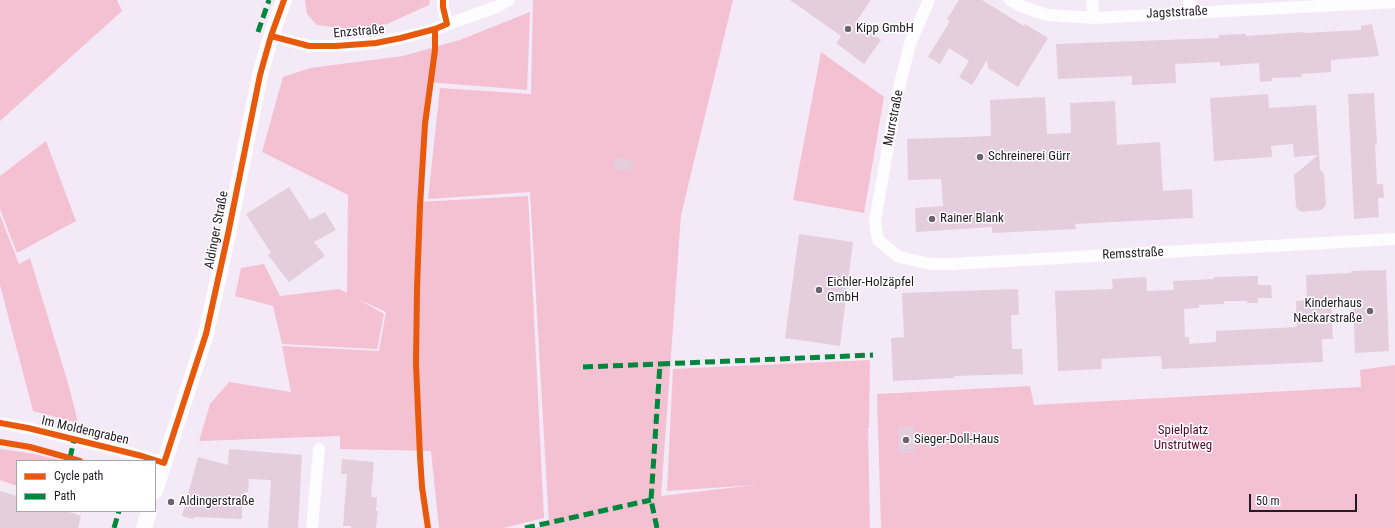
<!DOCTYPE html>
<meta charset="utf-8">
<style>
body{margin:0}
#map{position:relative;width:1395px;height:528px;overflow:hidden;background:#f4e9f6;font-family:"Roboto Condensed",sans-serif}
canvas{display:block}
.legend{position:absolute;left:16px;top:460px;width:140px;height:52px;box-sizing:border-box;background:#fff;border:1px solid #a7a4a7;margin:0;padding:5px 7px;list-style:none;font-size:12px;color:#221b23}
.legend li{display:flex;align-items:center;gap:8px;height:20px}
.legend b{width:20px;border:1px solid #a7a4a7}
.scale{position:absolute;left:1249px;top:494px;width:108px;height:18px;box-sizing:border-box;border:2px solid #221b23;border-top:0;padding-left:5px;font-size:12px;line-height:14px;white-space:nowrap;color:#221b23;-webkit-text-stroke:3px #fff;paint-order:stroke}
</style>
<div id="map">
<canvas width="1395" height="528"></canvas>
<ul class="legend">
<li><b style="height:5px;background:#e8590c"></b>Cycle path</li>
<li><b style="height:5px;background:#00873e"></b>Path</li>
</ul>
<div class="scale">50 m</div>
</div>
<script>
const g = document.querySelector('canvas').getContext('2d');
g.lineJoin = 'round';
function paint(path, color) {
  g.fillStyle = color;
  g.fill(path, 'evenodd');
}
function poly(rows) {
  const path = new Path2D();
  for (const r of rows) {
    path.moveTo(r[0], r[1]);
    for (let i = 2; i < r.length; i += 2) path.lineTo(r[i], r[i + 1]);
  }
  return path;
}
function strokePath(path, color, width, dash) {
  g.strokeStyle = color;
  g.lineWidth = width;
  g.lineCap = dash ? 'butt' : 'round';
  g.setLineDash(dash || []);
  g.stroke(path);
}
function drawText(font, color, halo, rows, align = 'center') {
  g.font = font + ' "Roboto Condensed",sans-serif';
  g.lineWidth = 3;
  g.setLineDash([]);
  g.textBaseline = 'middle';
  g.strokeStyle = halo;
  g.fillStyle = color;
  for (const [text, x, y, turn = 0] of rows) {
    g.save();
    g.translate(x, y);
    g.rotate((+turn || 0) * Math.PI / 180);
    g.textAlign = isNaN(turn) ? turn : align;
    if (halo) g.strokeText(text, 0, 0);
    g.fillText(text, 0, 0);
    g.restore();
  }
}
paint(poly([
 [0,0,117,0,122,11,0,121],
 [305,0,430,0,429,5,387,24,348,29,317,25,307,14],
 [533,0,733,0,681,215,661,496,755,485,667,491,673,369,870,360,869,428,865,429,868,429,870,528,536,528,549,524,530,192,428,199,440,88,531,94],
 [530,12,527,90,428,82,418,202,528,196,544,518,503,528,439,528,431,451,340,449,340,436,199,441,210,404,229,382,291,392,282,346,379,351,386,312,358,299,384,314,377,349,282,344,273,306,235,296,241,268,264,264,280,296,339,289,347,293,348,195,262,152,283,77,310,68,403,56,460,40],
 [821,52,884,97,864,213,793,200],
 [46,141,76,221,17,253,0,209,0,176],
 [0,215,19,264,30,258,70,390,78,423,33,411,0,285],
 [1395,365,1395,528,881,528,877,394,1030,386,1034,405,1361,387,1360,370],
 [0,449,29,453,65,461,17,461,17,486,0,480]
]), '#f4c1d2');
paint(poly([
 [790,0,871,0,856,22,881,40,864,64,836,43,841,36],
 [959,0,982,0,1024,26,1025,24,1048,38,1018,87,988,68,987,60,972,85,959,77,969,61,949,48,940,64,928,57,950,21,947,19],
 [1372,24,1379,56,1331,60,1331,72,1301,74,1302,77,1272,78,1272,81,1260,82,1259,63,1220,66,1220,62,1175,64,1176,83,1132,85,1132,76,1058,79,1056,44,1219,38,1219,35,1246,34,1246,36,1304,32,1304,33,1361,30,1361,26],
 [1374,93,1377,145,1375,145,1377,184,1383,184,1384,198,1378,198,1379,217,1354,219,1348,94],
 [1268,94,1269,108,1316,105,1320,169,1324,174,1326,205,1321,210,1301,212,1296,207,1294,175,1318,155,1294,157,1293,144,1271,146,1272,157,1214,161,1210,98],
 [1045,97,1047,134,1071,133,1070,103,1115,101,1117,145,1160,142,1163,191,1192,189,1193,218,1075,224,1076,229,992,233,992,227,916,232,915,208,943,206,941,179,908,180,907,139,991,136,990,100],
 [616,157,633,162,630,172,613,168],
 [289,187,310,220,325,212,336,230,314,242,325,256,289,282,268,255,271,253,246,214],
 [799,234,853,242,840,346,785,338],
 [1386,270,1389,351,1355,353,1353,303,1331,304,1333,339,1322,339,1323,362,1162,369,1161,356,1101,359,1102,369,1058,371,1055,291,1113,289,1112,279,1146,277,1147,291,1174,290,1173,281,1214,279,1214,277,1258,276,1258,285,1271,285,1272,298,1258,298,1258,303,1247,303,1247,301,1224,301,1224,304,1199,305,1199,308,1184,309,1185,337,1189,337,1189,344,1216,342,1216,331,1297,327,1296,301,1307,300,1306,275,1351,273,1351,271],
 [1018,289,1019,315,1011,315,1012,349,1022,349,1023,374,954,376,954,378,893,381,891,338,904,337,902,293],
 [914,426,915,453,899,453,898,427],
 [229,449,302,455,298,528,268,528,271,480,249,479,248,492,245,492,245,506,242,506,242,519,194,517,193,519,182,516,198,457,228,465],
 [342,459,374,462,371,497,377,497,376,511,378,511,376,528,351,528,351,526,343,526,347,474,341,474],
 [0,491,17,496,17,511,66,511,81,516,78,528,0,528]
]), '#e4cede');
strokePath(poly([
 [443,0,443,7,447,24],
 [929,0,910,44,897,96,875,221,878,240,899,257,930,264,953,264,1395,239],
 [1010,0,1021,6,1047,15,1094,18,1395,2],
 [1092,0,1094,18],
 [1189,0,1191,13],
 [271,36,309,46,336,46,376,43,401,38,435,29,496,7,509,0],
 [0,423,28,428,142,456,164,463],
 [312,528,319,449]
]), '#fdfcfe', 12);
strokePath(poly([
 [155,491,206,334,228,234,260,75,271,36,284,0],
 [144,528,149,511]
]), '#fdfcfe', 16);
strokePath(poly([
 [258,32,269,0],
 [583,367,660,364],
 [70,458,74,440],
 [114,528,119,511],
 [525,528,651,500],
 [657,528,651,500,660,364,873,355]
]), '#00873e', 5, [10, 5]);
strokePath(poly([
 [271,36,309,46,336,46,376,43,401,38,435,29,447,24,443,7,443,0],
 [0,423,28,428,142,456,164,463,206,334,228,234,260,75,271,36,284,0],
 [0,442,30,447,80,461],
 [428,528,422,487,420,456,416,364,417,289,420,206,425,124,435,50,435,29]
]), '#e8590c', 6);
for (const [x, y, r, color] of [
 [848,29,4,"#6c636d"],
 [980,157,4,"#6c636d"],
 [932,219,4,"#6c636d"],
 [819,290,4,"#6c636d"],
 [1370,311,4,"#6c636d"],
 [906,440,4,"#6c636d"],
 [171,502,4,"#6c636d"]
]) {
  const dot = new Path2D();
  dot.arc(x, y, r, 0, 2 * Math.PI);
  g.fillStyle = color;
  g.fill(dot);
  strokePath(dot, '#fff', 1.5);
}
drawText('13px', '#221b23', '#fff', [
 ["Jagststraße",1177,13,-3],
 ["Enzstraße",359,32,-5],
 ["Murrstraße",894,118,-79],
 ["Aldinger Straße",217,230,-79],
 ["Remsstraße",1133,254,-3],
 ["Im Moldengraben",85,431,13]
]);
drawText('13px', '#221b23', '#fff', [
 ["Kipp GmbH",856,29],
 ["Schreinerei Gürr",988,157],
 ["Rainer Blank",940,219],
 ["Eichler-Holzäpfel",827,283],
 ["GmbH",827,298],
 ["Kinderhaus",1362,304,"right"],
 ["Neckarstraße",1362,319,"right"],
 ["Sieger-Doll-Haus",914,440],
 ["Aldingerstraße",179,502]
], 'left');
drawText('13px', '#5b0428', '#fff', [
 ["Spielplatz",1183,431],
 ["Unstrutweg",1183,446]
]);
</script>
